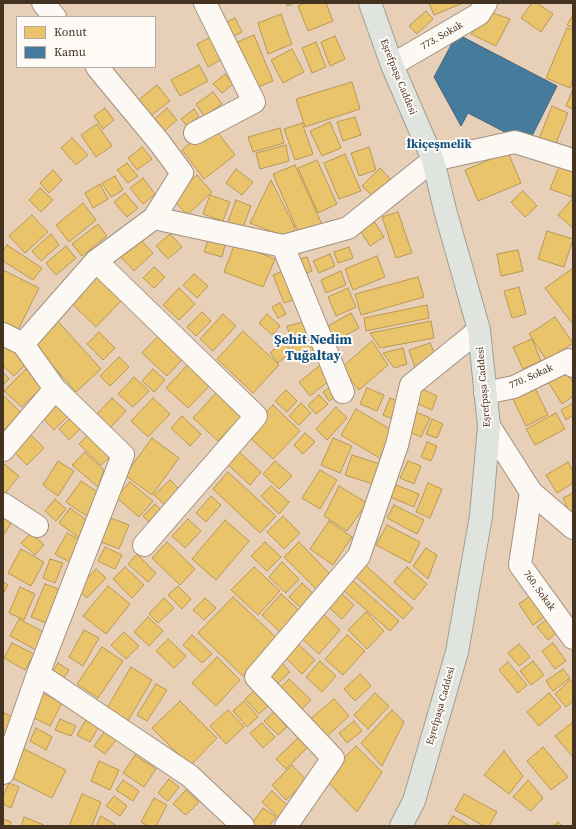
<!DOCTYPE html>
<meta charset="utf-8">
<style>
body{margin:0}
#map{position:relative;width:576px;height:829px;overflow:hidden;background:#e8d0b8;font-family:"Source Serif 4",serif}
canvas{display:block}
.frame{position:absolute;inset:0;border:4px solid #453322;pointer-events:none}
.legend{position:absolute;left:16px;top:16px;width:140px;height:52px;box-sizing:border-box;background:#fefaf5;border:1px solid #b4aaa1;margin:0;padding:5px 7px;list-style:none;font-size:12px;color:#453322}
.legend li{display:flex;align-items:center;gap:8px;height:20px}
.legend b{width:20px;border:1px solid #b4aaa1}
</style>
<div id="map">
<canvas width="576" height="829"></canvas>
<div class="frame"></div>
<ul class="legend">
<li><b style="height:11px;background:#e9c46a"></b>Konut</li>
<li><b style="height:11px;background:#457b9d"></b>Kamu</li>
</ul>
</div>
<script>
const g = document.querySelector('canvas').getContext('2d');
g.lineJoin = 'round';
function paint(path, color) {
  g.fillStyle = color;
  g.fill(path, 'evenodd');
}
function poly(rows) {
  const path = new Path2D();
  for (const r of rows) {
    path.moveTo(r[0], r[1]);
    for (let i = 2; i < r.length; i += 2) path.lineTo(r[i], r[i + 1]);
  }
  return path;
}
function strokePath(path, color, width, dash) {
  g.strokeStyle = color;
  g.lineWidth = width;
  g.lineCap = dash ? 'butt' : 'round';
  g.setLineDash(dash || []);
  g.stroke(path);
}
function drawText(font, color, halo, rows, align = 'center') {
  g.font = font + ' "Source Serif 4",serif';
  g.lineWidth = 4;
  g.setLineDash([]);
  g.textBaseline = 'middle';
  g.strokeStyle = halo;
  g.fillStyle = color;
  for (const [text, x, y, turn = 0] of rows) {
    g.save();
    g.translate(x, y);
    g.rotate((+turn || 0) * Math.PI / 180);
    g.textAlign = isNaN(turn) ? turn : align;
    if (halo) g.strokeText(text, 0, 0);
    g.fillText(text, 0, 0);
    g.restore();
  }
}
const homes = poly([
 [286,3,295,3,287,6,286,3],
 [305,3,326,3,333,21,308,31,298,6,305,3],
 [429,3,463,3,434,15,429,3],
 [532,3,537,3,553,14,541,32,521,18,532,3],
 [426,11,433,19,417,34,409,26,426,11],
 [490,12,510,19,496,46,471,34,490,12],
 [281,14,292,44,268,54,258,23,281,14],
 [573,15,573,28,567,25,573,15],
 [235,18,242,32,230,38,223,24,235,18],
 [567,28,573,30,573,80,570,88,546,78,567,28],
 [254,35,273,81,253,89,235,43,254,35],
 [213,36,224,58,208,67,197,44,213,36],
 [335,36,345,59,330,66,321,42,335,36],
 [316,42,326,67,312,73,302,48,316,42],
 [292,49,304,72,283,83,271,60,292,49],
 [199,65,208,81,180,96,171,80,199,65],
 [225,74,233,84,222,93,213,84,225,74],
 [352,82,360,109,305,127,296,99,352,82],
 [157,85,170,101,148,118,136,102,157,85],
 [573,89,573,109,566,106,573,89],
 [213,92,222,104,204,116,196,104,213,92],
 [552,106,568,113,555,146,539,139,552,106],
 [105,108,114,120,103,129,94,116,105,108],
 [167,108,177,120,161,134,151,122,167,108],
 [194,109,199,116,187,126,181,119,194,109],
 [355,117,361,135,343,141,337,122,355,117],
 [330,122,341,148,322,156,310,131,330,122],
 [302,123,313,154,295,160,284,129,302,123],
 [97,124,112,146,96,157,81,135,97,124],
 [212,125,235,155,204,179,182,150,212,125],
 [280,128,284,143,253,152,248,137,280,128],
 [72,138,88,155,76,165,61,148,72,138],
 [286,145,289,161,260,169,256,153,286,145],
 [142,147,152,159,137,170,128,158,142,147],
 [369,147,376,170,359,176,351,153,369,147],
 [508,152,521,183,478,201,465,170,508,152],
 [345,154,361,191,339,199,324,163,345,154],
 [317,160,337,204,318,213,298,168,317,160],
 [561,162,573,167,572,197,550,189,561,162],
 [127,163,138,176,128,183,117,170,127,163],
 [295,165,324,229,301,239,273,174,295,165],
 [380,168,391,180,374,197,362,186,380,168],
 [236,169,253,182,242,195,226,183,236,169],
 [53,170,62,180,49,193,40,183,53,170],
 [197,175,212,192,187,215,172,198,197,175],
 [115,176,123,190,111,197,102,183,115,176],
 [143,178,155,194,143,204,130,188,143,178],
 [271,180,295,228,291,239,250,223,271,180],
 [100,184,108,199,93,208,85,193,100,184],
 [40,188,53,200,41,212,29,200,40,188],
 [523,191,537,206,525,217,511,202,523,191],
 [125,193,138,208,127,217,114,202,125,193],
 [210,195,230,202,223,221,203,214,210,195],
 [573,198,573,228,558,215,573,198],
 [236,200,251,206,242,230,227,224,236,200],
 [83,203,96,220,69,242,56,225,83,203],
 [398,212,412,253,396,258,382,217,398,212],
 [32,215,48,232,25,253,9,236,32,215],
 [372,218,384,237,370,246,358,227,372,218],
 [98,224,107,236,82,256,72,244,98,224],
 [547,231,573,239,564,267,538,259,547,231],
 [51,234,59,245,41,261,32,251,51,234],
 [170,234,182,247,168,259,156,246,170,234],
 [137,236,153,253,134,271,118,254,137,236],
 [209,237,226,241,222,257,204,252,209,237],
 [235,243,275,259,263,287,224,272,235,243],
 [7,245,42,268,33,280,3,261,3,251,7,245],
 [66,246,76,258,56,275,46,263,66,246],
 [349,247,353,258,338,263,334,252,349,247],
 [518,250,523,271,501,276,497,254,518,250],
 [330,254,335,266,319,273,313,261,330,254],
 [377,256,385,277,353,290,345,269,377,256],
 [307,257,312,271,302,275,297,260,307,257],
 [154,267,165,277,154,288,143,278,154,267],
 [573,268,573,322,572,323,545,288,573,268],
 [287,269,298,298,284,303,273,275,287,269],
 [3,270,39,288,16,334,3,328,3,270],
 [95,270,124,298,96,327,67,299,95,270],
 [341,271,346,285,326,293,321,280,341,271],
 [194,274,208,286,197,298,183,285,194,274],
 [418,277,424,297,361,315,355,294,418,277],
 [519,287,526,314,512,318,504,291,519,287],
 [179,288,195,304,179,320,163,305,179,288],
 [348,288,356,307,336,316,328,297,348,288],
 [280,303,286,314,278,318,272,307,280,303],
 [427,305,429,318,366,331,364,318,427,305],
 [202,312,211,321,196,336,187,327,202,312],
 [351,313,359,328,333,342,326,327,351,313],
 [223,314,236,326,213,351,200,339,223,314],
 [267,314,280,326,272,335,259,323,267,314],
 [54,317,101,369,76,392,29,339,54,317],
 [555,317,573,343,547,361,529,334,555,317],
 [308,321,316,350,295,356,287,326,308,321],
 [431,321,434,338,380,348,370,333,431,321],
 [164,330,188,353,167,376,142,353,164,330],
 [243,331,279,365,253,393,217,359,243,331],
 [99,332,115,348,103,360,87,344,99,332],
 [532,339,541,361,523,369,513,347,532,339],
 [9,341,29,361,14,376,3,366,3,348,9,341],
 [284,341,292,351,278,363,270,353,284,341],
 [372,341,388,365,359,390,341,368,372,341],
 [430,343,436,356,417,373,409,350,430,343],
 [403,348,407,364,394,368,383,353,403,348],
 [119,357,129,367,110,386,100,376,119,357],
 [190,362,212,383,188,408,166,388,190,362],
 [323,363,334,377,310,396,299,382,323,363],
 [26,369,43,386,22,407,4,391,26,369],
 [153,369,165,380,154,392,142,381,153,369],
 [564,369,573,383,573,396,562,404,547,380,564,369],
 [3,372,9,379,3,385,3,372],
 [134,377,149,391,133,407,118,394,134,377],
 [336,383,341,392,329,401,323,392,336,383],
 [534,386,548,415,526,426,512,397,534,386],
 [367,388,384,395,377,411,360,404,367,388],
 [422,389,437,396,432,410,416,403,422,389],
 [286,390,297,401,287,412,275,401,286,390],
 [217,392,242,416,218,441,193,418,217,392],
 [3,395,21,413,3,431,3,395],
 [319,395,328,404,316,414,308,405,319,395],
 [112,398,126,411,110,428,96,415,112,398],
 [153,398,170,414,148,437,131,421,153,398],
 [390,398,402,403,395,420,383,415,390,398],
 [57,402,70,414,54,430,42,417,57,402],
 [301,403,311,413,299,425,289,416,301,403],
 [573,403,573,415,566,420,561,410,573,403],
 [273,405,300,431,273,459,246,434,273,405],
 [336,407,347,418,327,440,316,429,336,407],
 [356,409,398,434,383,460,341,435,356,409],
 [416,412,430,418,421,437,407,431,416,412],
 [556,413,565,429,535,445,526,429,556,413],
 [182,416,201,434,190,446,171,428,182,416],
 [70,418,81,428,69,440,59,429,70,418],
 [432,419,443,424,437,438,426,434,432,419],
 [27,431,44,448,27,465,10,448,27,431],
 [91,432,113,454,101,465,79,444,91,432],
 [305,433,315,442,303,454,294,445,305,433],
 [152,438,179,458,152,495,125,475,152,438],
 [333,438,352,446,340,473,321,465,333,438],
 [427,442,437,446,431,461,421,457,427,442],
 [236,449,261,472,250,485,224,461,236,449],
 [85,452,104,470,98,487,72,465,85,452],
 [352,455,380,464,373,484,345,475,352,455],
 [58,461,74,471,58,496,43,485,58,461],
 [275,461,292,476,279,489,263,474,275,461],
 [408,461,421,466,414,484,400,478,408,461],
 [568,462,573,471,573,483,557,493,546,475,568,462],
 [3,463,19,476,3,496,3,463],
 [320,470,337,480,320,509,302,498,320,470],
 [228,472,276,516,260,533,213,489,228,472],
 [170,480,185,495,170,510,154,495,170,480],
 [81,481,99,493,88,517,66,502,81,481],
 [130,482,153,501,139,517,116,497,130,482],
 [428,483,442,489,430,518,416,512,428,483],
 [396,485,419,494,414,507,390,497,396,485],
 [271,486,289,502,279,514,261,496,271,486],
 [339,486,367,503,347,531,324,516,339,486],
 [573,493,573,521,563,498,573,493],
 [211,496,221,505,206,522,196,513,211,496],
 [55,499,66,509,56,521,45,511,55,499],
 [155,504,164,513,152,525,143,516,155,504],
 [394,505,424,520,417,534,387,518,394,505],
 [70,508,93,525,82,540,59,523,70,508],
 [3,513,13,520,3,536,3,513],
 [283,516,300,533,284,549,267,532,283,516],
 [111,518,129,525,119,549,101,542,111,518],
 [188,519,201,531,185,548,172,536,188,519],
 [225,520,249,541,216,580,192,559,225,520],
 [329,521,352,537,333,565,310,549,329,521],
 [387,525,420,542,410,563,376,545,387,525],
 [31,533,44,545,35,555,21,543,31,533],
 [67,533,83,542,71,563,55,554,67,533],
 [167,542,195,569,180,585,152,558,167,542],
 [265,542,281,557,267,571,251,556,265,542],
 [299,542,332,576,317,590,284,557,299,542],
 [105,547,122,555,115,569,98,561,105,547],
 [426,548,437,555,428,579,413,566,426,548],
 [21,549,44,562,31,586,8,573,21,549],
 [137,554,156,573,148,582,128,564,137,554],
 [50,559,63,563,55,583,43,578,50,559],
 [282,562,299,579,286,593,269,577,282,562],
 [364,564,413,608,403,619,354,575,364,564],
 [125,567,144,585,132,598,113,579,125,567],
 [254,567,280,591,258,615,231,590,254,567],
 [407,567,427,584,414,600,394,582,407,567],
 [96,569,106,578,87,598,77,589,96,569],
 [351,579,399,621,390,631,342,589,351,579],
 [3,582,8,585,3,594,3,582],
 [302,583,320,600,307,613,289,597,302,583],
 [45,584,61,590,46,623,31,617,45,584],
 [108,586,130,604,106,634,83,616,108,586],
 [178,586,191,599,182,609,168,595,178,586],
 [20,587,35,594,24,620,9,613,20,587],
 [340,592,354,605,342,619,327,606,340,592],
 [281,594,302,613,282,634,262,615,281,594],
 [530,596,544,617,533,625,519,604,530,596],
 [233,597,278,639,243,676,198,633,233,597],
 [164,598,174,608,158,623,149,614,164,598],
 [205,598,216,608,204,620,193,610,205,598],
 [321,612,340,630,319,654,299,636,321,612],
 [366,612,384,631,367,649,348,630,366,612],
 [551,616,562,628,548,640,537,627,551,616],
 [148,617,163,631,149,646,134,632,148,617],
 [19,619,47,634,38,651,10,636,19,619],
 [84,630,99,638,83,666,69,657,84,630],
 [124,632,139,646,126,659,111,645,124,632],
 [192,635,212,654,202,663,183,645,192,635],
 [347,635,365,651,343,675,325,659,347,635],
 [168,639,186,656,174,668,156,651,168,639],
 [296,642,315,660,302,674,283,655,296,642],
 [12,643,34,654,25,670,4,658,12,643],
 [553,643,566,661,555,669,542,651,553,643],
 [519,644,530,657,519,666,508,653,519,644],
 [102,647,123,661,98,698,77,684,102,647],
 [217,657,240,680,216,706,192,683,217,657],
 [280,661,290,672,274,687,264,677,280,661],
 [320,661,336,676,322,692,306,677,320,661],
 [533,661,544,675,531,685,520,671,533,661],
 [508,662,527,685,518,693,499,670,508,662],
 [58,663,69,670,61,682,50,676,58,663],
 [131,667,152,680,128,721,107,708,131,667],
 [563,669,570,678,553,691,546,681,563,669],
 [360,674,371,686,355,701,344,689,360,674],
 [289,679,311,700,298,713,276,692,289,679],
 [570,680,573,683,573,701,566,707,555,694,570,680],
 [156,684,167,690,147,721,137,715,156,684],
 [255,690,269,705,259,714,245,699,255,690],
 [42,693,62,703,50,726,30,716,42,693],
 [375,693,389,706,368,729,354,715,375,693],
 [549,693,561,707,539,726,527,712,549,693],
 [334,699,349,716,325,738,309,720,334,699],
 [180,701,217,738,190,766,152,728,180,701],
 [244,701,258,717,247,727,233,711,244,701],
 [228,710,244,727,226,744,210,726,228,710],
 [392,710,404,722,382,766,361,743,392,710],
 [274,712,287,727,278,735,264,721,274,712],
 [4,713,17,719,3,745,3,716,4,713],
 [88,716,101,723,90,742,77,735,88,716],
 [60,719,76,726,71,736,55,730,60,719],
 [354,721,362,731,347,743,339,733,354,721],
 [573,722,573,757,555,736,573,722],
 [262,723,275,737,263,748,250,733,262,723],
 [36,728,52,737,46,750,30,741,36,728],
 [107,728,119,736,105,754,94,746,107,728],
 [300,736,310,745,286,769,276,759,300,736],
 [356,746,382,772,357,812,324,778,356,746],
 [20,747,66,770,52,798,6,775,20,747],
 [543,747,568,777,551,790,527,761,543,747],
 [504,751,523,776,509,794,484,775,504,751],
 [135,755,156,769,144,787,123,773,135,755],
 [99,761,119,770,110,790,91,781,99,761],
 [292,765,307,781,286,800,272,785,292,765],
 [169,779,179,787,168,801,158,793,169,779],
 [123,780,139,791,133,801,116,790,123,780],
 [528,780,543,798,531,811,513,797,528,780],
 [9,783,19,787,11,808,3,804,3,796,9,783],
 [186,790,199,802,186,815,173,804,186,790],
 [272,791,289,807,279,818,262,802,272,791],
 [82,794,101,802,92,826,69,826,82,794],
 [464,794,497,812,489,826,484,826,455,810,464,794],
 [114,796,127,806,120,816,106,806,114,796],
 [154,798,167,805,156,826,148,826,141,822,154,798],
 [263,808,276,817,269,826,256,826,252,823,263,808],
 [101,816,117,826,96,826,101,816],
 [453,816,470,826,447,826,453,816],
 [24,817,44,825,44,826,21,826,24,817],
 [3,819,11,822,10,826,3,826,3,819],
 [558,822,562,826,553,826,558,822]
]);
paint(homes, '#e9c46a');
strokePath(homes, '#b89854', 1);
const public = poly([
 [457,34,557,86,528,144,468,113,461,126,434,77,457,34]
]);
paint(public, '#457b9d');
strokePath(public, '#456578', 1);
const minor = poly([
 [43,3,55,17],
 [392,65,479,14,486,3],
 [195,133,254,102,205,3],
 [154,218,283,246,348,228,433,160,515,142,573,160],
 [283,246,343,392],
 [96,261,256,416,144,545],
 [3,334,23,344],
 [485,393,514,387,569,360,573,366],
 [489,426,531,492,573,528],
 [3,450,55,389,23,344,96,261,154,218,182,173,159,142,97,67],
 [531,492,520,565,573,638],
 [3,504,37,526],
 [38,674,190,776,243,826],
 [3,773,38,674,123,455,55,389],
 [286,826,333,758,256,677,359,556,397,445,411,385,479,330]
]);
const major = poly([
 [370,3,392,65,433,160,445,210,479,330,489,426,481,516,457,652,414,801,401,826]
]);
strokePath(minor, '#a2907e', 24);
strokePath(major, '#9e9f92', 24);
strokePath(minor, '#fcf8f4', 22);
strokePath(major, '#e0e4df', 22);
drawText('10px', '#453322', '#fefaf5', [
 ["773. Sokak",442,36,-30],
 ["Eşrefpaşa Caddesi",398,77,68],
 ["770. Sokak",531,377,-24],
 ["Eşrefpaşa Caddesi",484,387,-95],
 ["760. Sokak",539,591,54],
 ["Eşrefpaşa Caddesi",441,706,-74]
]);
drawText('bold 12px', '#105180', '#fefaf5', [
 ["İkiçeşmelik",439,145]
]);
drawText('bold 14px', '#105180', '#fefaf5', [
 ["Şehit Nedim",313,340],
 ["Tuğaltay",313,356]
]);
</script>
